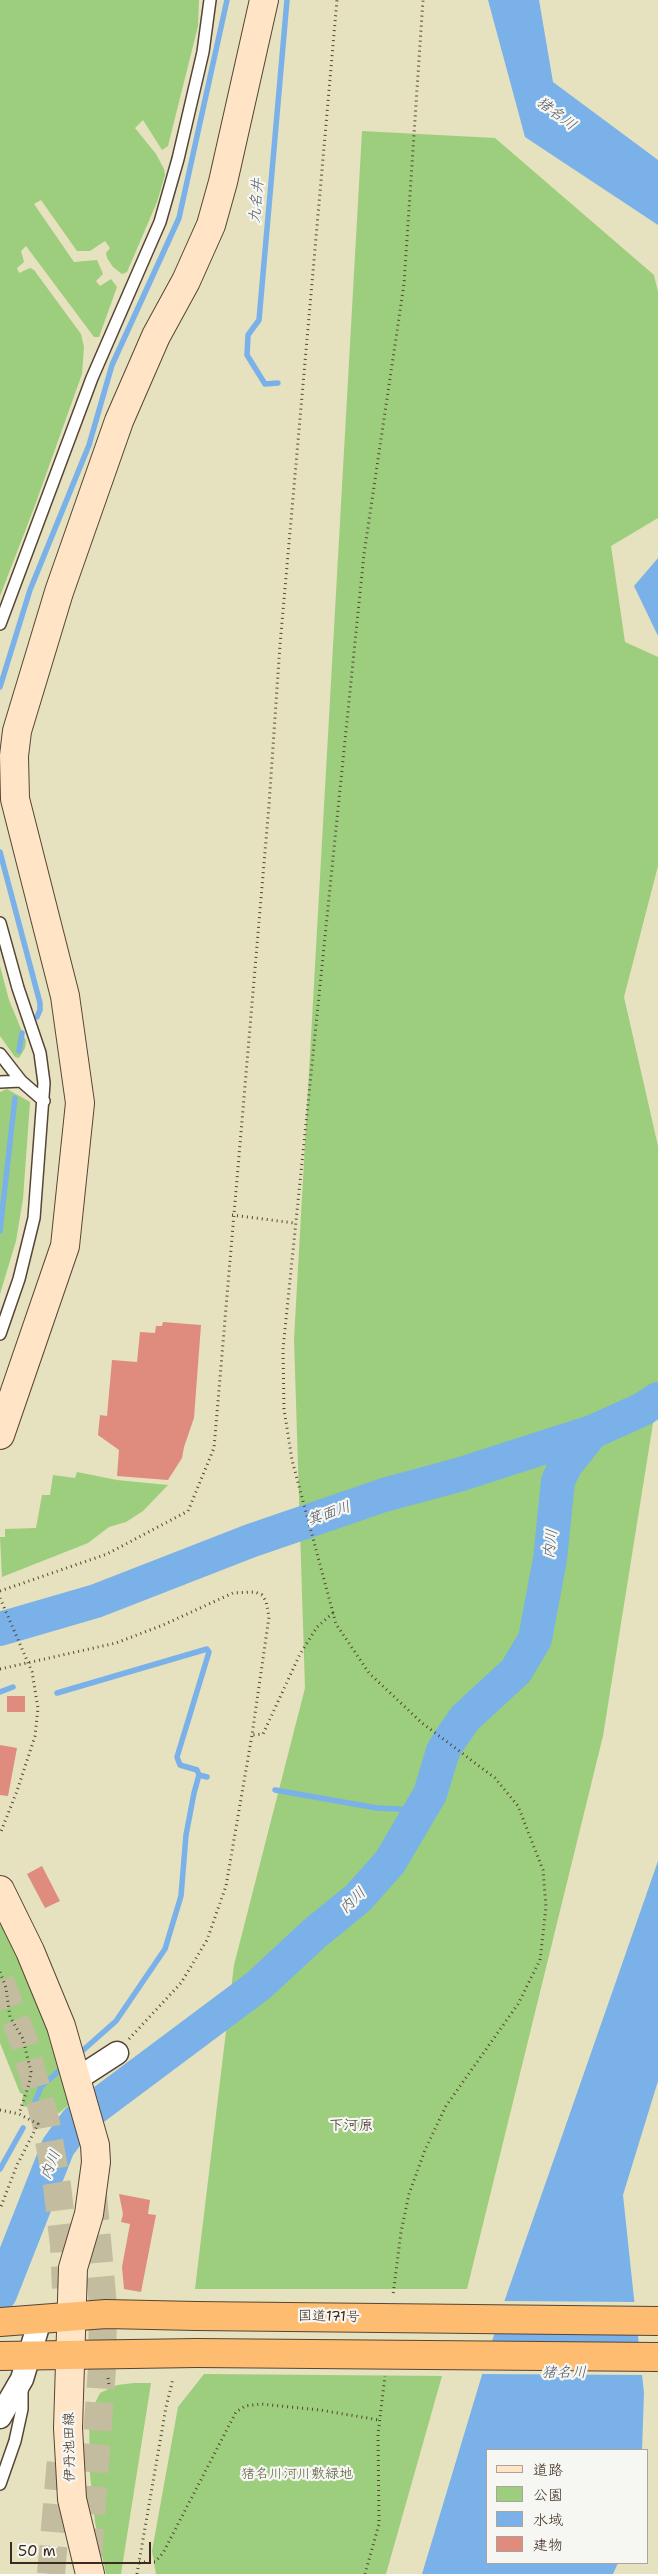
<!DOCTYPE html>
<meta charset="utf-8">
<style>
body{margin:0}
#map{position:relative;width:658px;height:2574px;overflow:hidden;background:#e6e1be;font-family:"Shantell Sans","Klee One",sans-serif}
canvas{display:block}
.legend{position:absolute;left:486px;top:2449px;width:162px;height:115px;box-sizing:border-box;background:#f6f6f2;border:1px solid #aba49d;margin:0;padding:6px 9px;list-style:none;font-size:15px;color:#3b2a1e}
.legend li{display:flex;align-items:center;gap:10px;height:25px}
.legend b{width:25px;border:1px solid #aba49d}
.scale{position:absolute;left:10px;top:2542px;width:141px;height:22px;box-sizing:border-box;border:2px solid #3b2a1e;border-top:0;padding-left:6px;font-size:15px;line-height:18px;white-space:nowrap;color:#3b2a1e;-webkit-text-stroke:4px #f6f6f2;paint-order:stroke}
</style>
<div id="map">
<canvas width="658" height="2574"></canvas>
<ul class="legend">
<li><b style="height:6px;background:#ffe4c6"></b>道路</li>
<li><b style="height:14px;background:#9dce7d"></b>公園</li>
<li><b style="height:14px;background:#7ab1e9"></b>水域</li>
<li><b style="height:14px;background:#df8b7e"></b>建物</li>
</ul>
<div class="scale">50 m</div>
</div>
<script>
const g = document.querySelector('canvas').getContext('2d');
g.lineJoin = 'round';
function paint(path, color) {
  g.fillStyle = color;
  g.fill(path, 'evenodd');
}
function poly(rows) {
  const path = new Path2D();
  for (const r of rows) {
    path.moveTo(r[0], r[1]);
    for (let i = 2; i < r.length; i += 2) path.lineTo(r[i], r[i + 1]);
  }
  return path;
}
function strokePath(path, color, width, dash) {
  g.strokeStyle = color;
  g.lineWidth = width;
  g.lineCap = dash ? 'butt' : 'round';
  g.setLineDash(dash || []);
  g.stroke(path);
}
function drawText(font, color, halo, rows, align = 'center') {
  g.font = font + ' "Shantell Sans","Klee One",sans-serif';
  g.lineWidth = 4.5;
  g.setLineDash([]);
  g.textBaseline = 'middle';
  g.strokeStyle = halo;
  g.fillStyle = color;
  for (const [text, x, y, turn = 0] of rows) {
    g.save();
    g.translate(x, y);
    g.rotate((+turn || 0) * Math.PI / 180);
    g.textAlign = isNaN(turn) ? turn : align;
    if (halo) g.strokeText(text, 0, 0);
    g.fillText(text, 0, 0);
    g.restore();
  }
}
paint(poly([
 [0,0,199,0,198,26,168,146,162,150,143,120,135,128,156,154,164,169,165,175,157,202,127,272,122,274,113,267,107,258,106,253,110,248,105,241,90,251,77,251,41,200,34,204,74,262,97,260,103,274,96,281,100,286,111,279,117,287,99,337,94,337,26,246,21,251,24,262,17,268,19,273,30,268,34,270,81,334,84,347,82,374,34,508,0,596],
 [362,131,495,138,654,275,658,292,658,518,611,546,625,642,658,657,658,866,624,997,658,1146,658,1392,603,1736,467,2289,195,2289,234,1965,305,1688,294,1339],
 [0,966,9,1000,26,1041,25,1048,19,1058,15,1057,0,1036],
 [7,1089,30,1102,23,1199,16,1241,0,1294,0,1092],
 [77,1472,117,1480,168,1485,143,1511,126,1522,109,1527,88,1543,2,1577,0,1537,5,1537,5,1529,36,1528,42,1495,50,1495,53,1475,75,1478],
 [0,1925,6,1927,40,2003,71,2103,59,2113,22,2106,23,2094,20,2093,0,2043],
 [204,2374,442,2376,386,2574,156,2574,152,2551,178,2407],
 [134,2383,151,2383,121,2574,106,2574,95,2522,90,2475,89,2415,100,2393,117,2385]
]), '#9dce7d');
paint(poly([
 [488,0,539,0,553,82,658,160,658,225,525,137],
 [658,558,658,636,634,586],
 [658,1861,658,2081,623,2195,644,2393,642,2450,487,2450,487,2563,618,2563,613,2574,422,2574,503,2305]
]), '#7ab1e9');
paint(poly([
 [502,2301,637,2302,640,2330,494,2329],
 [489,2345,642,2347,645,2375,480,2374]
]), '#e6e1be');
strokePath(poly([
 [278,383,265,384,247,355,248,335,259,320,287,0],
 [0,687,30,590,89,445,112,365,179,218,227,0],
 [0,852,40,1003,40,1010,37,1017],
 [19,1051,22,1033],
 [0,1231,15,1098],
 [0,1692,13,1687],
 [57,1693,207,1649,209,1652,177,1757,180,1765,197,1770,199,1775],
 [275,1790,377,1808,420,1810],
 [81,2052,116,2021,165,1949,181,1896,186,1835,194,1793,199,1775,207,1777],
 [32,2109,41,2087,62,2068],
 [0,2169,23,2128]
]), '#7ab1e9', 5.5);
strokePath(poly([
 [0,1629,96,1601,250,1541,384,1495,458,1475,592,1432,643,1409,658,1399],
 [0,2294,58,2147,77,2121,259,1985,315,1933,358,1898,390,1862,430,1794,443,1751,449,1741,465,1718,516,1671,535,1639,550,1559,558,1481,565,1466,592,1432]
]), '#7ab1e9', 34);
paint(poly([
 [163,1322,201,1325,194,1418,184,1447,182,1458,168,1480,117,1476,119,1450,98,1435,100,1415,107,1416,112,1360,137,1362,140,1332,155,1333,156,1326,162,1326],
 [7,1696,25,1696,25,1712,7,1712],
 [0,1745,17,1748,8,1796,0,1795],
 [42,1866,60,1901,45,1908,27,1874],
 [119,2194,150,2200,148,2214,156,2215,141,2292,124,2289,122,2267,130,2224,121,2222,123,2214]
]), '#df8b7e');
strokePath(poly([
 [0,1981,24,2042,46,2123,57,2186,64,2245,66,2288],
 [88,2556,102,2369,103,2306,93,2195],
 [51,2574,61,2459]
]), '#c4bc9e', 28, [28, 14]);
const lane = poly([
 [0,624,92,378,160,222,178,159,203,52,210,0],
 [0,923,18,988,40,1053,44,1083,34,1218,19,1279,0,1334],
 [0,1054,21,1081,44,1101],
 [0,1082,21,1081],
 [0,2484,15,2441,22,2409,22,2385]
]);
const street = poly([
 [77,2079,117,2053],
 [0,2417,22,2379,40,2320]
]);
const secondary = poly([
 [0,1435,65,1246,80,1103,65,996,15,799,14,756,17,731,59,592,119,421,156,336,186,281,211,225,223,182,264,0],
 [0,1890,30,1951,61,2026,95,2145,96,2162,89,2214,73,2268,68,2428,72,2499,90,2574]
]);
const highway = poly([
 [0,2322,106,2314,196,2316],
 [0,2356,197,2353]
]);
strokePath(lane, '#554536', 14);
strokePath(street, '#554536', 25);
strokePath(secondary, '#554536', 30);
strokePath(highway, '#554536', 30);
strokePath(poly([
 [232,1215,294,1223],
 [0,1591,107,1554,188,1511,214,1448,269,805,280,645,337,0],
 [0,1598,32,1672,38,1708,35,1736,17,1791,0,1834],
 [333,1613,292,1460,284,1409,283,1349,364,554,404,284,423,0],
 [0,1669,116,1643,163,1625,233,1593,255,1592,262,1595,266,1601,269,1617,252,1735,263,1734,300,1654,317,1627,333,1613,336,1624,369,1673,422,1723,495,1778,518,1806,543,1870,546,1907,540,1960,518,2004,446,2106,425,2150,409,2194,401,2232,393,2295],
 [0,1972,6,1988,10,2017,23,2039,31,2072,29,2084,19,2114],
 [129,2039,181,1983,207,1940,226,1886,252,1735],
 [0,2110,19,2114,38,2124,17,2165,0,2209],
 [108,2378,109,2385],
 [139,2562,155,2562,163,2553,236,2412,245,2406,261,2404,320,2410,379,2420],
 [137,2574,166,2407,173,2379],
 [365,2574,379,2524,378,2434,385,2376]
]), '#554536', 3, [1, 4]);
strokePath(lane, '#fff', 11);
strokePath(street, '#fff', 22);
strokePath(secondary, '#ffe4c6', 28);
strokePath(highway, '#febc70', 28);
const highwayBridge = poly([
 [196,2316,658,2321],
 [197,2353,658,2357]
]);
strokePath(highwayBridge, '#554536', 30, []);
strokePath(highwayBridge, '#febc70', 28);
drawText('14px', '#3b2a1e', '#f6f6f2', [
 ["国道171号",329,2317,1],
 ["伊丹池田線",70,2447,-91]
]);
drawText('14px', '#585b3a', '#f6f6f2', [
 ["猪名川河川敷緑地",297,2474]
]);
drawText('italic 15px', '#515965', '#f6f6f2', [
 ["猪名川",556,114,37],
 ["九名井",257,201,-85],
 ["箕面川",329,1514,-19],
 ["内川",551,1544,-83],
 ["内川",353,1901,-44],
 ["内川",51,2165,-68],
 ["猪名川",564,2373]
]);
drawText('15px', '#3b2a1e', '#f6f6f2', [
 ["下河原",351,2126]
]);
</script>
